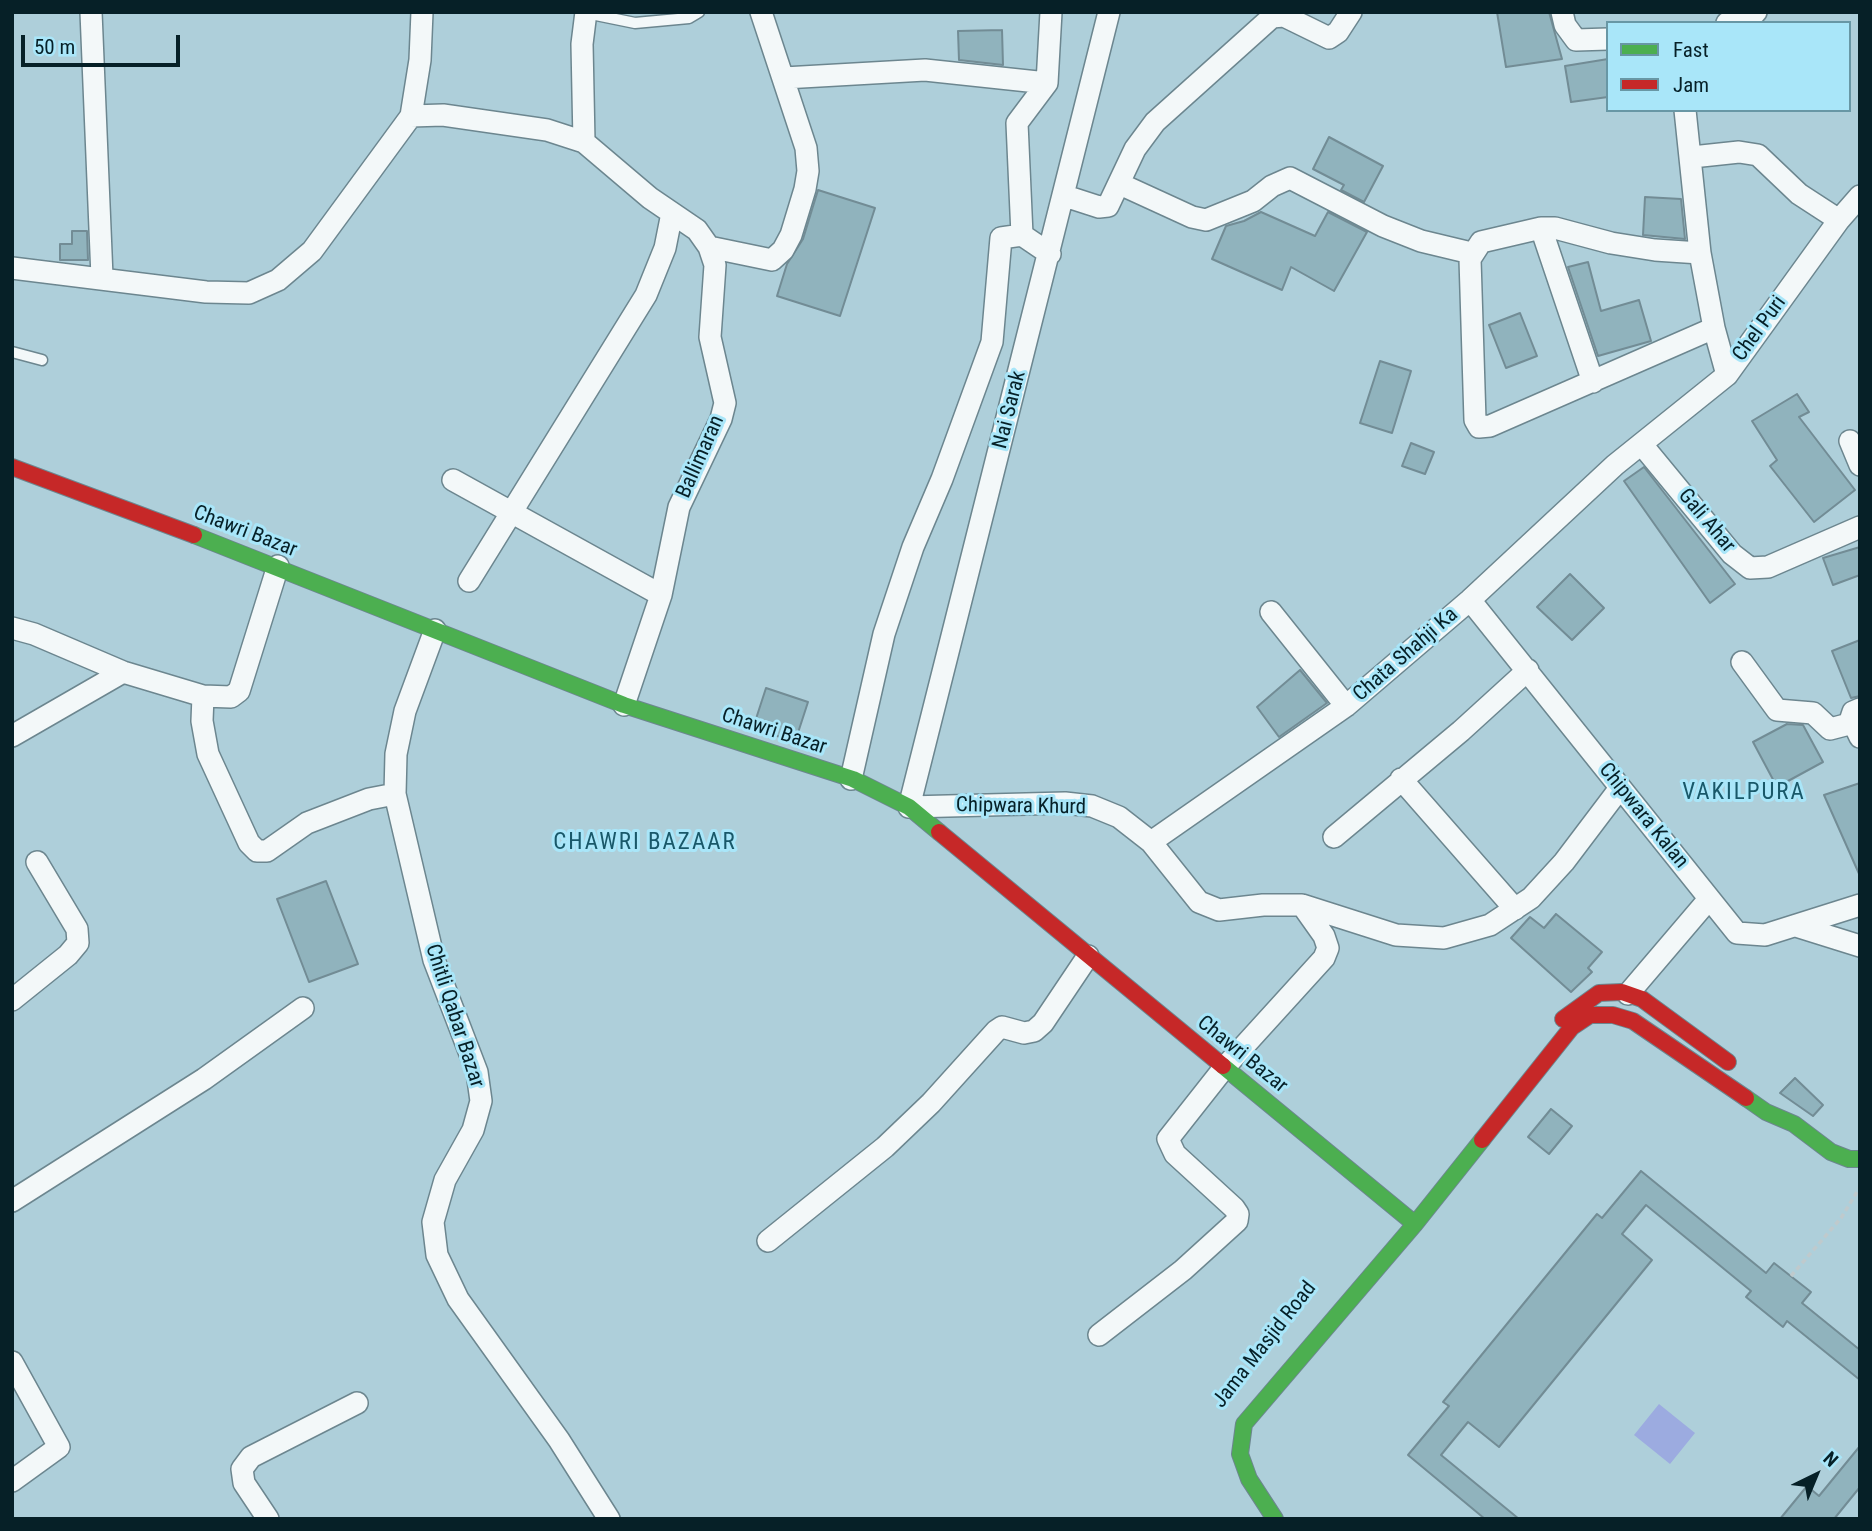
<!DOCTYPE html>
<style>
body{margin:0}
#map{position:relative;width:1872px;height:1531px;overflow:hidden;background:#aecfda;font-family:"Roboto Condensed",sans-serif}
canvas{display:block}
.frame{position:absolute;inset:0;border:14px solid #062027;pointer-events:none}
.legend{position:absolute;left:1606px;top:21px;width:245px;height:91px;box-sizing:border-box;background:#a9e6f9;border:2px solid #6897a5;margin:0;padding:9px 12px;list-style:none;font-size:21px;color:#062027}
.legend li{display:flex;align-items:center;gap:14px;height:35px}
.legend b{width:35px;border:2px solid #6897a5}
.north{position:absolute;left:1781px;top:1440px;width:70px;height:70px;-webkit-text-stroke:5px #a9e6f9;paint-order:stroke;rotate:43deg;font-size:19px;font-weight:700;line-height:28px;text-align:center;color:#062027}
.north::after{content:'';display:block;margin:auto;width:24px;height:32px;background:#062027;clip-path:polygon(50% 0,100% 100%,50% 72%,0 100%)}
.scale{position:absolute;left:21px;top:35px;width:159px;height:32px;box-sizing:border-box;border:4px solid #062027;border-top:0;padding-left:9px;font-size:21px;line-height:24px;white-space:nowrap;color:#062027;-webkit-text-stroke:5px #a9e6f9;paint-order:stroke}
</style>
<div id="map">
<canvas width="1872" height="1531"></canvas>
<div class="frame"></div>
<ul class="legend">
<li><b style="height:9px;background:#4caf50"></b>Fast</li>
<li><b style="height:9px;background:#c62828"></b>Jam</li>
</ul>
<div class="north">N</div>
<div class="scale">50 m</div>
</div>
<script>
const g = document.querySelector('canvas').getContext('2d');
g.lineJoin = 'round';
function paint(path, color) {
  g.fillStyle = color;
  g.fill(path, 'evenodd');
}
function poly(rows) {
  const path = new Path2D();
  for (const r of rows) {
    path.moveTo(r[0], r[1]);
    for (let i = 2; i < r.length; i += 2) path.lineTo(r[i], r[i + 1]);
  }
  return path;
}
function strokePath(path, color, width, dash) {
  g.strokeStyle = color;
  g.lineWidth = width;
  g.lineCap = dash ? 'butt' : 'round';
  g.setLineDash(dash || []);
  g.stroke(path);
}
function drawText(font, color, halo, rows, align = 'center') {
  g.font = font + ' "Roboto Condensed",sans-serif';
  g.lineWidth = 6;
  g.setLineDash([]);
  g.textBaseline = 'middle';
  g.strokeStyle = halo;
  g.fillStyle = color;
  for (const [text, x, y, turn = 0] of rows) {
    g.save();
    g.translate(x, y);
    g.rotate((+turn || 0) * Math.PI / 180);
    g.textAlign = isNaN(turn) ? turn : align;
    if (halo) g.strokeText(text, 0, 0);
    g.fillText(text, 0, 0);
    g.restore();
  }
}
paint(poly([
 [1659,1404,1695,1433,1670,1464,1634,1435]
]), '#9cabe0');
const building = poly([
 [1497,12,1549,12,1562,59,1506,67,1497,12],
 [1002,30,1003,65,959,60,958,31,1002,30],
 [1608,59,1608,97,1571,102,1565,66,1608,59],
 [1329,137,1383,166,1364,202,1341,190,1344,185,1313,169,1329,137],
 [818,190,875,208,840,316,777,296,787,264,803,239,818,190],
 [1645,197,1681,199,1685,239,1643,235,1645,197],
 [1261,212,1315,236,1328,212,1367,232,1334,291,1291,267,1282,290,1212,259,1226,226,1244,221,1261,212],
 [72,231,87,231,88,260,60,260,60,244,72,244,72,231],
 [1588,262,1601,311,1639,300,1651,341,1598,356,1568,267,1588,262],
 [1520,313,1537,356,1506,368,1489,325,1520,313],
 [1380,361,1411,371,1392,433,1360,423,1380,361],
 [1797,394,1809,412,1799,417,1855,490,1814,522,1770,466,1777,460,1752,421,1797,394],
 [1411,443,1434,452,1425,474,1402,466,1411,443],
 [1644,467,1735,584,1710,603,1624,481,1644,467],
 [1860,547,1860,575,1833,585,1823,558,1860,547],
 [1570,574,1604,608,1572,640,1537,607,1570,574],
 [1860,640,1860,696,1851,698,1832,651,1860,640],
 [1300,670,1327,703,1279,737,1257,707,1300,670],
 [766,688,808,702,795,742,753,728,766,688],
 [1787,724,1803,725,1823,762,1777,787,1753,742,1787,724],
 [1860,783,1860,876,1824,795,1860,783],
 [326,881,358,964,309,982,277,899,326,881],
 [1556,914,1602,952,1588,968,1592,972,1571,992,1511,938,1530,917,1544,928,1556,914],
 [1795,1078,1823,1105,1813,1116,1780,1093,1795,1078],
 [1551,1109,1572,1126,1549,1154,1528,1137,1551,1109],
 [1641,1171,1766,1273,1774,1263,1811,1292,1802,1303,1860,1350,1860,1380,1787,1321,1783,1327,1746,1297,1751,1291,1646,1205,1622,1234,1652,1260,1499,1447,1468,1422,1441,1455,1519,1519,1485,1519,1408,1455,1449,1406,1443,1402,1597,1214,1602,1218,1641,1171],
 [1860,1446,1860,1487,1834,1519,1780,1519,1807,1486,1819,1496,1860,1446]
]);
paint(building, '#90b3bd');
strokePath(building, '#728c95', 2);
const lane = poly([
 [586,13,635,23,689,18,699,12],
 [12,352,42,360]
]);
const street = poly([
 [91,12,102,277],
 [586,12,582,44,584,142,650,198,697,230,709,247,715,265,710,337,725,403,721,419,679,507,661,595,624,705],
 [1109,12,909,807,1065,803,1092,806,1119,817,1151,842,1199,902,1219,910,1263,905,1302,905,1396,935,1444,938,1490,925,1531,898,1564,862,1620,788],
 [1562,12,1565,25,1576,40,1608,39],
 [1727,23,1748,18,1756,12],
 [784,78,925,70,1047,83],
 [1685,110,1700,253,1714,328,1727,375],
 [411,116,420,60,422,12],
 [1692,157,1739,152,1758,155,1799,194,1839,220],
 [1120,184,1192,217,1206,220,1253,201,1272,186,1290,178,1383,226,1421,241,1471,253],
 [1065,196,1099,207,1108,206,1135,149,1155,122,1272,17,1284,16,1329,38,1338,32,1351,12],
 [1541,228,1593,382],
 [709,247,772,260,783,250,791,235,805,189,808,171,806,148,761,12],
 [1700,253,1655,250,1611,243,1555,228,1541,228,1481,242,1470,259,1475,420,1479,427,1490,426,1714,328],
 [1050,254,1022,235,1017,123,1047,83,1051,12],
 [12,268,206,292,249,293,278,280,312,251,411,116,443,115,547,130,584,142],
 [1850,441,1860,465],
 [1643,446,1732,554,1750,568,1768,567,1860,527],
 [453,480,661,595],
 [469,581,646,295,665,248,672,213],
 [1470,600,1737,933,1765,935,1860,905],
 [1271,612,1346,706],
 [12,628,34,634,123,672,203,696,231,697,239,691,278,566],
 [435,630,405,711,396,754,395,794,434,960,477,1072,481,1101,473,1130,445,1180,433,1222,437,1255,458,1299,559,1440,609,1519],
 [1742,662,1777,710,1813,713,1830,729,1853,723],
 [203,696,202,721,208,754,249,843,257,851,267,851,307,823,369,799,395,794],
 [1860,709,1853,712,1851,718,1860,737],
 [12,736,123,672],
 [851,779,884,634,913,547,942,479,992,342,1001,238,1022,235],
 [1401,779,1515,909],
 [1334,837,1461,731,1528,670],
 [1151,842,1346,706,1470,600,1615,465,1727,375,1839,220,1860,196],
 [1796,926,1860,946],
 [1628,994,1709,899],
 [12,1000,68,955,78,943,77,929,37,862],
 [12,1201,204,1079,303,1008],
 [768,1241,885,1147,931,1103,996,1031,1002,1027,1024,1033,1034,1031,1043,1023,1088,956],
 [1099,1335,1183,1270,1237,1221,1238,1214,1234,1208,1175,1154,1168,1139,1224,1068,1324,958,1328,948,1324,936,1302,905],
 [12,1362,59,1447,12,1481],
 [268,1519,244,1483,242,1469,251,1457,357,1403]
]);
const fast = poly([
 [194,535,624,705,853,779,909,807,939,832],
 [1223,1066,1415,1224],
 [1746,1098,1766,1112,1794,1124,1831,1152,1849,1159,1860,1159],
 [1275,1519,1249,1479,1240,1454,1244,1424,1415,1224,1482,1140]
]);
const jam = poly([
 [12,467,194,535],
 [939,832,1223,1066],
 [1563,1019,1599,993,1622,992,1642,999,1728,1062],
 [1482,1140,1572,1027,1590,1015,1613,1015,1633,1021,1746,1098]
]);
strokePath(lane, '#6c868f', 13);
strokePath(street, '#6c868f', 24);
strokePath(fast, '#6c868f', 18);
strokePath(jam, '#6c868f', 18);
strokePath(poly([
 [1791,1276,1841,1218,1860,1187]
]), '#bfcacd', 3.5, [5, 3.5]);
strokePath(lane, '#f3f8f9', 10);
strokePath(street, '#f3f8f9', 21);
strokePath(fast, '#4caf50', 16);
strokePath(jam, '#c62828', 16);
drawText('21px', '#062027', '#a9e6f9', [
 ["Chel Puri",1760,329,-54],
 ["Nai Sarak",1010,410,-76],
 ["Ballimaran",701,457,-66],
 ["Gali Ahar",1706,521,50],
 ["Chawri Bazar",245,532,21],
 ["Chata Shahji Ka",1406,655,-41],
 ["Chawri Bazar",774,732,18],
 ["Chipwara Khurd",1021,807,1],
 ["Chipwara Kalan",1643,816,51],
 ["Chitli Qabar Bazar",454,1016,72],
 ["Chawri Bazar",1242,1055,39],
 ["Jama Masjid Road",1265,1345,-52]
]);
g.letterSpacing = '2px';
drawText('23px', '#195869', '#a9e6f9', [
 ["VAKILPURA",1744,793],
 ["CHAWRI BAZAAR",645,843]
]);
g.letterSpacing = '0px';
</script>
